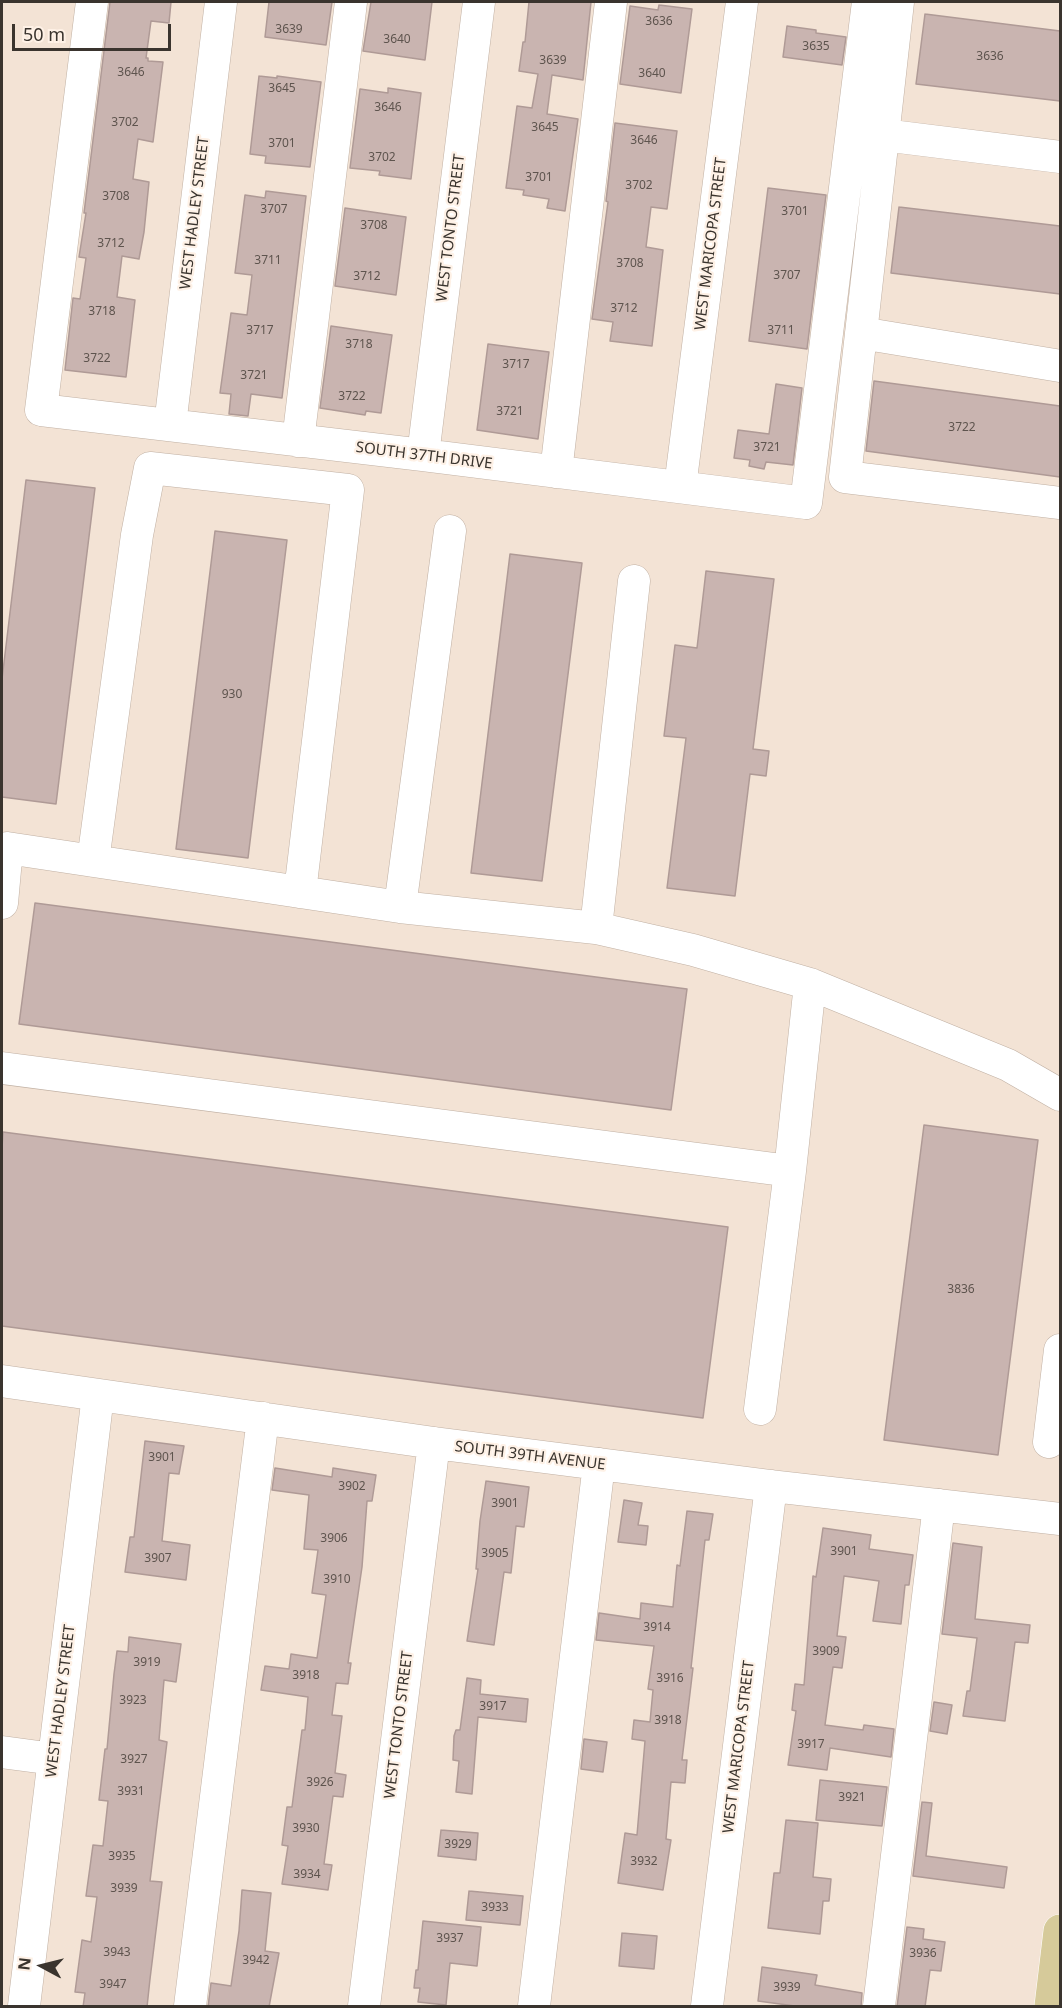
<!DOCTYPE html>
<style>
body{margin:0}
#map{position:relative;width:1062px;height:2008px;overflow:hidden;background:#f3e3d5;font-family:"Noto Sans",sans-serif}
canvas{display:block}
.frame{position:absolute;inset:0;border:3px solid #3a342e;pointer-events:none}
.north{position:absolute;left:12px;top:1936px;width:60px;height:60px;-webkit-text-stroke:4px #fef1e6;paint-order:stroke;rotate:277deg;font-size:16px;font-weight:700;line-height:24px;text-align:center;color:#3a342e}
.north::after{content:'';display:block;margin:auto;width:21px;height:27px;background:#3a342e;clip-path:polygon(50% 0,100% 100%,50% 72%,0 100%)}
.scale{position:absolute;left:12px;top:24px;width:159px;height:27px;box-sizing:border-box;border:3px solid #3a342e;border-top:0;padding-left:8px;font-size:18px;line-height:21px;white-space:nowrap;color:#3a342e;-webkit-text-stroke:4px #fef1e6;paint-order:stroke}
</style>
<div id="map">
<canvas width="1062" height="2008"></canvas>
<div class="frame"></div>
<div class="north">N</div>
<div class="scale">50 m</div>
</div>
<script>
const g = document.querySelector('canvas').getContext('2d');
g.lineJoin = 'round';
function paint(path, color) {
  g.fillStyle = color;
  g.fill(path, 'evenodd');
}
function poly(rows) {
  const path = new Path2D();
  for (const r of rows) {
    path.moveTo(r[0], r[1]);
    for (let i = 2; i < r.length; i += 2) path.lineTo(r[i], r[i + 1]);
  }
  return path;
}
function strokePath(path, color, width, dash) {
  g.strokeStyle = color;
  g.lineWidth = width;
  g.lineCap = dash ? 'butt' : 'round';
  g.setLineDash(dash || []);
  g.stroke(path);
}
function drawText(font, color, halo, rows, align = 'center') {
  g.font = font + ' "Noto Sans",sans-serif';
  g.lineWidth = 4.5;
  g.setLineDash([]);
  g.textBaseline = 'middle';
  g.strokeStyle = halo;
  g.fillStyle = color;
  for (const [text, x, y, turn = 0] of rows) {
    g.save();
    g.translate(x, y);
    g.rotate((+turn || 0) * Math.PI / 180);
    g.textAlign = isNaN(turn) ? turn : align;
    if (halo) g.strokeText(text, 0, 0);
    g.fillText(text, 0, 0);
    g.restore();
  }
}
const building = poly([
 [110,2,171,2,169,23,151,21,146,58,148,58,148,61,163,62,153,142,138,139,133,179,149,182,144,232,139,259,122,256,117,297,135,300,126,377,65,370,73,298,80,299,86,258,79,257,86,213,84,213,110,2],
 [269,2,332,2,326,45,265,37,269,2],
 [371,2,432,2,425,60,363,51,371,2],
 [529,2,591,2,583,80,552,75,547,114,578,119,565,211,547,208,549,199,523,195,524,190,506,188,517,106,532,108,538,74,519,71,523,42,525,42,529,2],
 [659,5,692,9,681,93,620,84,630,6,658,10,659,5],
 [925,14,1060,31,1060,101,916,84,925,14],
 [787,26,816,30,816,33,846,37,842,65,783,57,787,26],
 [259,76,277,78,277,76,321,82,310,167,265,163,266,156,250,154,259,76],
 [388,88,421,93,411,179,379,175,380,171,350,168,360,89,388,93,388,88],
 [615,123,677,131,667,209,651,207,646,247,663,250,652,346,610,341,613,322,592,319,608,202,606,201,615,123],
 [768,188,826,195,807,349,749,341,768,188],
 [266,191,306,196,282,398,251,394,248,416,229,414,231,394,220,393,231,313,247,315,252,275,235,273,245,195,265,198,266,191],
 [899,207,1060,226,1060,294,891,273,899,207],
 [345,208,406,217,396,295,335,286,345,208],
 [331,326,392,335,381,413,366,411,365,415,320,408,331,326],
 [488,344,549,352,538,439,477,430,488,344],
 [874,381,1060,406,1060,477,866,451,874,381],
 [776,384,802,388,793,465,766,462,764,469,749,466,750,460,734,458,738,430,769,434,776,384],
 [26,480,95,488,56,804,2,797,2,679,26,480],
 [215,531,287,540,248,858,176,849,215,531],
 [510,554,582,563,542,881,471,873,510,554],
 [706,571,774,579,753,749,769,751,766,776,750,774,735,896,667,888,686,738,664,736,675,645,697,648,706,571],
 [35,903,687,989,671,1110,19,1024,35,903],
 [924,1125,1038,1140,998,1455,884,1440,924,1125],
 [3,1132,728,1227,703,1418,2,1326,2,1148,3,1132],
 [145,1441,184,1446,179,1474,169,1473,162,1541,190,1545,186,1580,125,1572,130,1537,134,1537,145,1441],
 [275,1468,332,1477,333,1468,376,1475,372,1501,367,1501,362,1567,348,1663,351,1663,348,1684,336,1683,332,1715,342,1716,335,1773,346,1775,343,1797,333,1796,324,1864,332,1865,328,1890,282,1884,288,1846,282,1845,287,1807,292,1807,302,1730,305,1730,308,1697,261,1690,265,1666,289,1669,291,1654,317,1658,326,1595,312,1593,318,1550,304,1549,309,1495,272,1490,275,1468],
 [486,1481,529,1487,524,1527,516,1526,511,1573,504,1572,494,1645,467,1641,478,1569,476,1569,480,1521,486,1481],
 [624,1500,642,1503,638,1525,648,1526,646,1545,618,1542,624,1500],
 [687,1511,713,1514,709,1540,705,1540,691,1668,693,1668,682,1760,687,1760,685,1783,671,1782,666,1839,671,1840,663,1890,618,1883,625,1833,637,1835,645,1741,632,1739,634,1720,650,1722,653,1690,648,1689,654,1646,596,1640,599,1613,640,1619,641,1603,673,1607,677,1565,680,1566,687,1511],
 [823,1528,871,1535,869,1549,913,1555,909,1585,905,1585,901,1624,873,1621,879,1581,844,1576,837,1636,846,1637,842,1668,833,1667,825,1725,863,1730,864,1725,894,1729,891,1757,830,1748,827,1770,788,1765,796,1711,792,1710,795,1684,804,1685,813,1576,816,1577,823,1528],
 [953,1543,982,1547,975,1619,1030,1625,1028,1643,1015,1642,1005,1721,963,1716,967,1691,970,1691,977,1638,942,1634,953,1543],
 [129,1637,181,1644,176,1682,164,1680,159,1740,167,1742,150,1881,162,1882,150,1979,147,2007,83,2007,85,1993,75,1992,82,1940,91,1942,97,1897,86,1896,93,1845,103,1846,108,1801,99,1800,105,1749,107,1749,114,1674,117,1651,128,1652,129,1637],
 [467,1678,481,1680,480,1694,528,1699,526,1722,478,1717,472,1794,456,1792,459,1761,453,1760,454,1736,456,1730,460,1730,467,1678],
 [934,1702,952,1705,947,1734,930,1731,934,1702],
 [584,1739,607,1742,603,1772,581,1769,584,1739],
 [820,1780,887,1787,882,1826,816,1820,820,1780],
 [922,1802,932,1803,926,1856,1007,1867,1004,1888,913,1876,922,1802],
 [786,1820,818,1823,813,1877,831,1879,829,1901,823,1901,820,1934,768,1928,774,1873,780,1873,786,1820],
 [441,1830,478,1833,476,1860,438,1856,441,1830],
 [242,1890,271,1893,265,1951,279,1953,269,2007,208,2007,211,1983,231,1986,239,1931,242,1890],
 [469,1891,523,1896,520,1925,466,1920,469,1891],
 [423,1921,481,1927,477,1966,450,1963,446,2005,418,2002,420,1988,414,1988,416,1970,418,1970,423,1921],
 [907,1927,924,1929,923,1939,945,1942,941,1971,930,1970,925,2007,897,2007,907,1927],
 [622,1933,657,1936,654,1969,619,1966,622,1933],
 [762,1967,817,1975,815,1985,862,1993,861,2007,802,2007,758,2001,762,1967]
]);
paint(building, '#c9b4b0');
strokePath(building, '#af9a96', 1.5);
const minor = poly([
 [92,2,41,410,423,455,806,503,868,2],
 [898,2,845,477,1060,503],
 [883,135,1060,157],
 [861,333,1060,366],
 [170,425,221,2],
 [298,441,351,2],
 [423,455,479,2],
 [556,472,611,2],
 [680,487,742,2],
 [93,861,137,535,150,468,348,490,300,892],
 [2,903,7,848,400,907,596,928,693,950,810,984,1008,1065,1060,1095],
 [400,907,450,531],
 [596,928,634,581],
 [2,1068,790,1171],
 [2,1381,434,1443,771,1486,1060,1519],
 [760,1409,790,1171,810,984],
 [1049,1442,1060,1350],
 [2,1752,54,1759],
 [24,2006,98,1395],
 [190,2006,263,1418],
 [364,2006,434,1443],
 [534,2006,599,1464],
 [707,2006,771,1486],
 [879,2006,939,1505]
]);
const major = poly([
 [1051,2006,1060,1931]
]);
strokePath(minor, '#c0b0a3', 33);
strokePath(major, '#fff', 34);
strokePath(minor, '#fff', 32);
strokePath(major, '#d6ca9a', 33);
drawText('12px', '#5e544e', null, [
 ["3636",659,22],
 ["3639",289,30],
 ["3640",397,40],
 ["3635",816,47],
 ["3636",990,57],
 ["3639",553,61],
 ["3646",131,73],
 ["3640",652,74],
 ["3645",282,89],
 ["3646",388,108],
 ["3702",125,123],
 ["3645",545,128],
 ["3646",644,141],
 ["3701",282,144],
 ["3702",382,158],
 ["3701",539,178],
 ["3702",639,186],
 ["3708",116,197],
 ["3707",274,210],
 ["3701",795,212],
 ["3708",374,226],
 ["3712",111,244],
 ["3711",268,261],
 ["3708",630,264],
 ["3707",787,276],
 ["3712",367,277],
 ["3712",624,309],
 ["3718",102,312],
 ["3717",260,331],
 ["3711",781,331],
 ["3718",359,345],
 ["3722",97,359],
 ["3717",516,365],
 ["3721",254,376],
 ["3722",352,397],
 ["3721",510,412],
 ["3722",962,428],
 ["3721",767,448],
 ["930",232,695],
 ["3836",961,1290],
 ["3901",162,1458],
 ["3902",352,1487],
 ["3901",505,1504],
 ["3906",334,1539],
 ["3901",844,1552],
 ["3905",495,1554],
 ["3907",158,1559],
 ["3910",337,1580],
 ["3914",657,1628],
 ["3909",826,1652],
 ["3919",147,1663],
 ["3918",306,1676],
 ["3916",670,1679],
 ["3923",133,1701],
 ["3917",493,1707],
 ["3918",668,1721],
 ["3917",811,1745],
 ["3927",134,1760],
 ["3926",320,1783],
 ["3931",131,1792],
 ["3921",852,1798],
 ["3930",306,1829],
 ["3929",458,1845],
 ["3935",122,1857],
 ["3932",644,1862],
 ["3934",307,1875],
 ["3939",124,1889],
 ["3933",495,1908],
 ["3937",450,1939],
 ["3943",117,1953],
 ["3936",923,1954],
 ["3942",256,1961],
 ["3947",113,1985],
 ["3939",787,1988]
]);
drawText('15px', '#3a342e', '#fef1e6', [
 ["WEST HADLEY STREET",195,213,-83],
 ["WEST TONTO STREET",451,228,-83],
 ["WEST MARICOPA STREET",711,244,-83],
 ["SOUTH 37TH DRIVE",424,456,7],
 ["SOUTH 39TH AVENUE",530,1456,7],
 ["WEST HADLEY STREET",61,1701,-83],
 ["WEST TONTO STREET",399,1725,-83],
 ["WEST MARICOPA STREET",739,1747,-83]
]);
</script>
